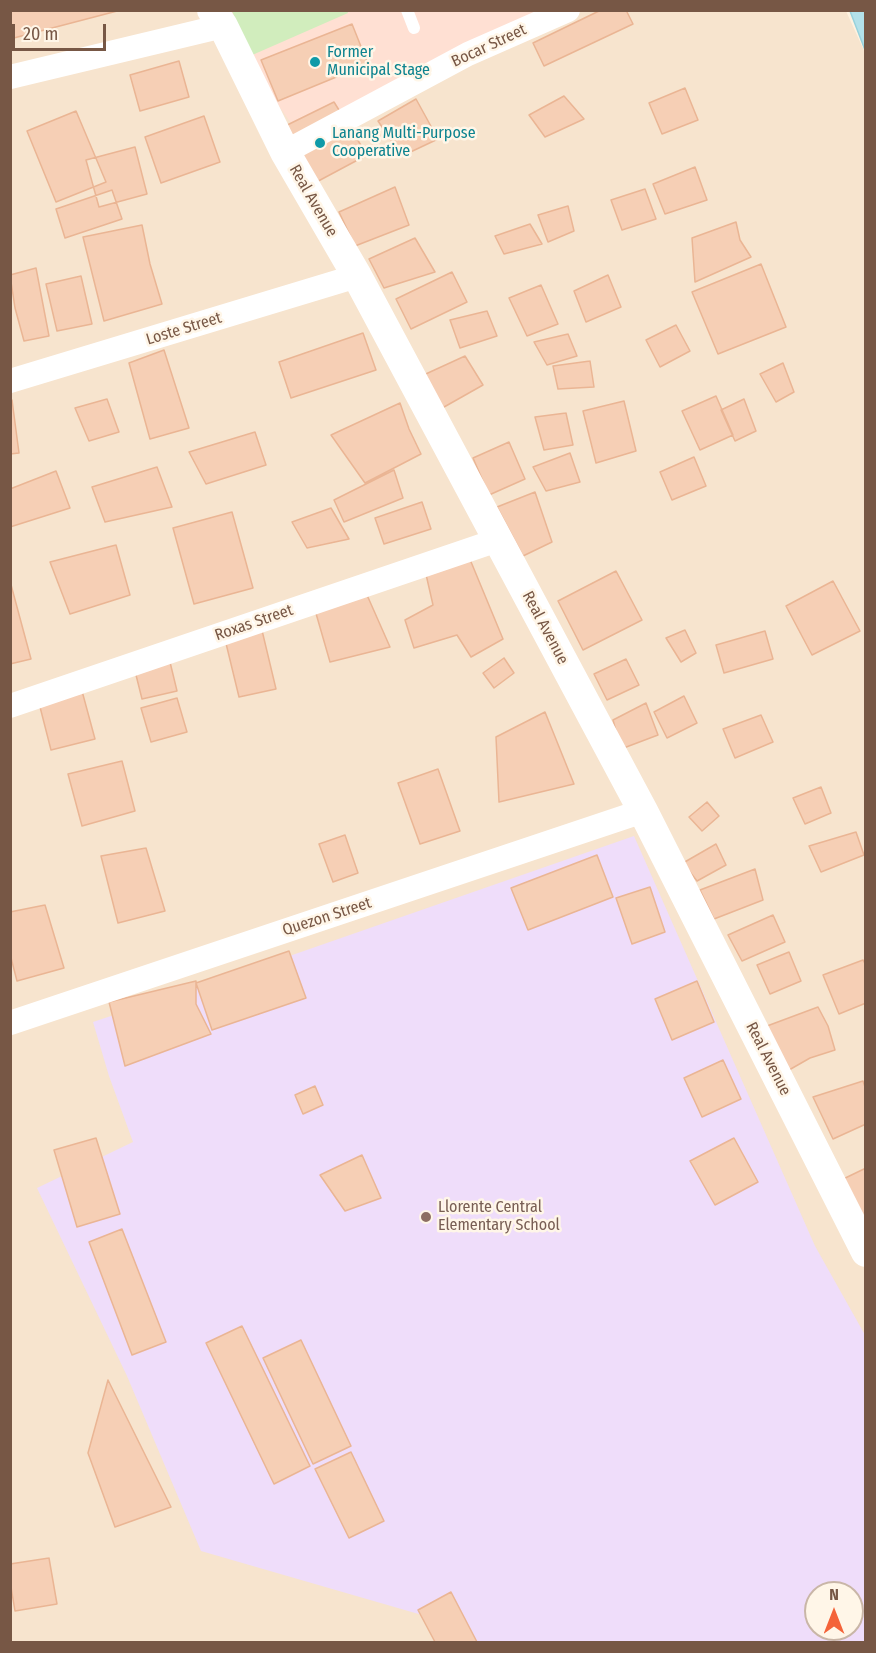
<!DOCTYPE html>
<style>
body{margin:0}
#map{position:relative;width:876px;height:1653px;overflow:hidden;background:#fef2e0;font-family:"Fira Sans Condensed",sans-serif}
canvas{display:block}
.frame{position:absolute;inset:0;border:12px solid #775745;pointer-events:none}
.north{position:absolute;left:804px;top:1581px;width:60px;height:60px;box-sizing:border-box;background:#fff6e8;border:2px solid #c9b6a7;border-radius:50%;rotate:0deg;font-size:16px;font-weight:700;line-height:24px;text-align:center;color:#775745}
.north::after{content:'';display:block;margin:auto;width:21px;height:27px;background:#f46339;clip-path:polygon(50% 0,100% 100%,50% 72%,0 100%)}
.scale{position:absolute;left:12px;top:24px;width:94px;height:27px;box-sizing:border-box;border:3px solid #775745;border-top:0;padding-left:8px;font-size:18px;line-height:21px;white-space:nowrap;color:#775745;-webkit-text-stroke:4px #fff6e8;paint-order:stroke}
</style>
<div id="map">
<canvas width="876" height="1653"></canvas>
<div class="frame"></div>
<div class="north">N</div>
<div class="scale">20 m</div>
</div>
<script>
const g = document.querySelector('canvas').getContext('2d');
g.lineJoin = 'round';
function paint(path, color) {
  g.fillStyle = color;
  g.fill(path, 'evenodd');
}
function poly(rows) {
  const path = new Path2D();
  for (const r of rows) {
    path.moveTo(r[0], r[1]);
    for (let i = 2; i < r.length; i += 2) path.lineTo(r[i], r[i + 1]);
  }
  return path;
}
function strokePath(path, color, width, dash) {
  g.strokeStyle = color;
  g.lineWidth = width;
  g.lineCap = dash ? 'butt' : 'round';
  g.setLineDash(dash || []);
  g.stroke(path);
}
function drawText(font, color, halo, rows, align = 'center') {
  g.font = font + ' "Fira Sans Condensed",sans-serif';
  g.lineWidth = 5;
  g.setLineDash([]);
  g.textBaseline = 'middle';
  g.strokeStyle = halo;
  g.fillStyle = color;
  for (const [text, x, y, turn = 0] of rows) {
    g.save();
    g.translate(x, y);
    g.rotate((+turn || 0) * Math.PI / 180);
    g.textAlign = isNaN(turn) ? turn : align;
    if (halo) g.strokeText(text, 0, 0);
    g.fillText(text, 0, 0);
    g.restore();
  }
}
paint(poly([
 [11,11,846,11,866,55,865,1642,11,1642],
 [816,1593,852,1593,852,1629,816,1629]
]), '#f7e4ce');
paint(poly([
 [212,11,543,11,300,136]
]), '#ffe0d3');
paint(poly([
 [634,836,815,1246,865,1335,865,1642,439,1642,422,1615,201,1551,127,1376,37,1188,133,1142,109,1076,93,1022,255,968],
 [816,1593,852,1593,852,1629,816,1629]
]), '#efddfa');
paint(poly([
 [347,10,348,13,250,56,232,11]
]), '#d1edbd');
const water = poly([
 [850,11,865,11,865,50,850,11]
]);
paint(water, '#b3e1e9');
strokePath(water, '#98d2dc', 1.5);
const building = poly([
 [10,10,121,10,10,39,10,10],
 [601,10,626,10,633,24,544,66,533,43,601,10],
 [352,24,368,64,278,101,261,60,352,24],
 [179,61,189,97,140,111,130,75,179,61],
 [685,88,698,120,662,134,649,103,685,88],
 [564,96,584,119,545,137,529,115,564,96],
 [416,99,438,139,402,156,378,121,416,99],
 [334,102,367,155,309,186,273,132,334,102],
 [76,111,106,182,56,202,27,131,76,111],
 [204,116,220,162,161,183,145,137,204,116],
 [135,147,147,194,99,207,86,160,135,147],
 [695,167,707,200,665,214,653,184,695,167],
 [395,187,409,225,355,246,339,212,395,187],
 [645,189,656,219,622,230,611,200,645,189],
 [112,190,122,219,65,238,56,209,112,190],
 [568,206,574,231,548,242,538,215,568,206],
 [736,222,740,240,751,257,695,282,692,238,736,222],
 [530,224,542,244,504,254,495,236,530,224],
 [142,225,150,264,162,304,104,321,83,237,142,225],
 [415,238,435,272,384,288,369,259,415,238],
 [761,264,786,327,718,354,692,292,761,264],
 [36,268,49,336,24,341,15,308,10,275,36,268],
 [452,272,467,302,411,329,396,299,452,272],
 [608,275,621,307,586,322,574,291,608,275],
 [81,276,92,324,57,331,46,284,81,276],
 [541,285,558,324,527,336,509,298,541,285],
 [487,311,497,336,460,348,450,320,487,311],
 [676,325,690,351,660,367,646,340,676,325],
 [363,333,376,370,291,398,279,362,363,333],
 [568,334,577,356,547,365,534,342,568,334],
 [164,350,189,428,150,439,129,363,164,350],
 [465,356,483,385,437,411,417,378,465,356],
 [590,361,594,387,558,389,553,366,590,361],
 [783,363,794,392,776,402,760,374,783,363],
 [716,396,733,435,700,450,682,411,716,396],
 [107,399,119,432,89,441,75,408,107,399],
 [744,399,756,431,735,441,721,410,744,399],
 [12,400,19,453,10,454,10,401,12,400],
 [624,401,636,451,596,463,583,411,624,401],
 [400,403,409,429,421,454,365,483,331,435,400,403],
 [566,413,573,445,544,450,535,417,566,413],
 [255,432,266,465,206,484,189,452,255,432],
 [509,442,525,479,489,495,473,458,509,442],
 [570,453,580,482,546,491,533,467,570,453],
 [694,457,706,486,672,500,660,472,694,457],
 [157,467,172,507,105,522,92,487,157,467],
 [394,470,403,498,344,522,334,500,394,470],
 [56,471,70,508,10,527,10,489,56,471],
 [535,492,552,542,523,556,497,507,535,492],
 [422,502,431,529,384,544,375,518,422,502],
 [331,508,349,539,307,548,292,522,331,508],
 [232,512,253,588,194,604,173,528,232,512],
 [116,545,130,595,70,614,50,562,116,545],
 [469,557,503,639,471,657,457,635,414,648,405,620,433,605,425,570,469,557],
 [616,571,642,620,583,650,558,601,616,571],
 [10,581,31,659,10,664,10,581],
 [833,581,860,631,812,655,786,606,833,581],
 [367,595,390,647,330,662,315,610,367,595],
 [260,622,276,689,239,697,223,631,260,622],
 [685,630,696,653,681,662,666,638,685,630],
 [765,631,773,659,724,673,716,645,765,631],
 [504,658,514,673,494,688,483,673,504,658],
 [626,659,639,685,607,700,594,674,626,659],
 [170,662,177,691,142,699,135,671,170,662],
 [82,691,95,739,51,750,39,703,82,691],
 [684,696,697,723,667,738,654,712,684,696],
 [177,698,187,732,151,742,141,708,177,698],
 [646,703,658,735,621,749,613,720,646,703],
 [545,712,574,784,499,802,496,737,545,712],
 [761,715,773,742,735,758,723,729,761,715],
 [122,761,135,811,82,826,68,774,122,761],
 [438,769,460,831,420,844,398,783,438,769],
 [821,787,831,813,805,824,793,798,821,787],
 [707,802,719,816,702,831,689,817,707,802],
 [856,832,864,855,821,872,809,846,856,832],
 [345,835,358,873,333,882,319,844,345,835],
 [716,844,726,865,697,881,683,863,716,844],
 [146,848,165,911,118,923,101,856,146,848],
 [597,855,613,897,528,930,511,888,597,855],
 [755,869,763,900,714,919,700,890,755,869],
 [650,887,665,932,632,944,616,898,650,887],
 [45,905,64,968,17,981,10,954,10,912,45,905],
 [773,915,785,942,742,961,728,935,773,915],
 [289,951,306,998,212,1030,196,983,289,951],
 [789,952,801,981,770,994,757,965,789,952],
 [863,960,866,965,866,1003,839,1014,823,975,863,960],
 [196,981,196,1004,211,1034,125,1066,109,1002,196,981],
 [697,981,714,1022,672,1040,655,999,697,981],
 [818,1007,828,1026,835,1050,810,1058,789,1070,767,1026,818,1007],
 [723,1060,741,1099,702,1117,684,1078,723,1060],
 [863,1081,866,1090,866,1124,833,1139,813,1097,863,1081],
 [315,1086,323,1105,303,1114,295,1095,315,1086],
 [96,1138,120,1214,77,1227,54,1150,96,1138],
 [734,1138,758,1182,715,1205,690,1161,734,1138],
 [362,1155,381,1198,345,1211,320,1175,362,1155],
 [866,1168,866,1214,855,1219,837,1182,866,1168],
 [122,1229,166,1342,132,1355,89,1242,122,1229],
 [242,1326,310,1466,274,1484,206,1343,242,1326],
 [301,1340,351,1446,313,1464,263,1358,301,1340],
 [108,1380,171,1507,115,1527,88,1453,108,1380],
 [351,1452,384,1521,349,1538,315,1469,351,1452],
 [49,1558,57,1604,15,1611,10,1581,10,1564,49,1558],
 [451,1592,477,1642,435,1642,418,1610,451,1592]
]);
paint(building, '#f6cfb5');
strokePath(building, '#eab594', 1.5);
strokePath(poly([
 [407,10,414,28]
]), '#fff', 12);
strokePath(poly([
 [10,77,223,26],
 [285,152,468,54,568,10],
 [10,381,357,276],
 [10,706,498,540],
 [10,1023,643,811]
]), '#fff', 24);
strokePath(poly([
 [212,10,223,26,285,152,357,276,643,811,866,1252]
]), '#fff', 30);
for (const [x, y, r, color] of [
 [315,62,6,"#0f9aa8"],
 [320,143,6,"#0f9aa8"],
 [426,1217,6,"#8d6e63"]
]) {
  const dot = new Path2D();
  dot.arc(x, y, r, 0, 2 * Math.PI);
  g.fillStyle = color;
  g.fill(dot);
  strokePath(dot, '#fff6e8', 2);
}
drawText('16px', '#775745', '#fff6e8', [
 ["Bocar Street",489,46,-25],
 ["Real Avenue",313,201,60],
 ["Loste Street",184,329,-17],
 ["Roxas Street",254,623,-19],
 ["Real Avenue",545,628,62],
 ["Quezon Street",327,917,-18],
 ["Real Avenue",768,1059,63]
]);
drawText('16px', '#0d838f', '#fff6e8', [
 ["Former",327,53],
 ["Municipal Stage",327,71],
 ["Lanang Multi-Purpose",332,134],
 ["Cooperative",332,152]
], 'left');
drawText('16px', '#785e54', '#fff6e8', [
 ["Llorente Central",438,1208],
 ["Elementary School",438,1226]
], 'left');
</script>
